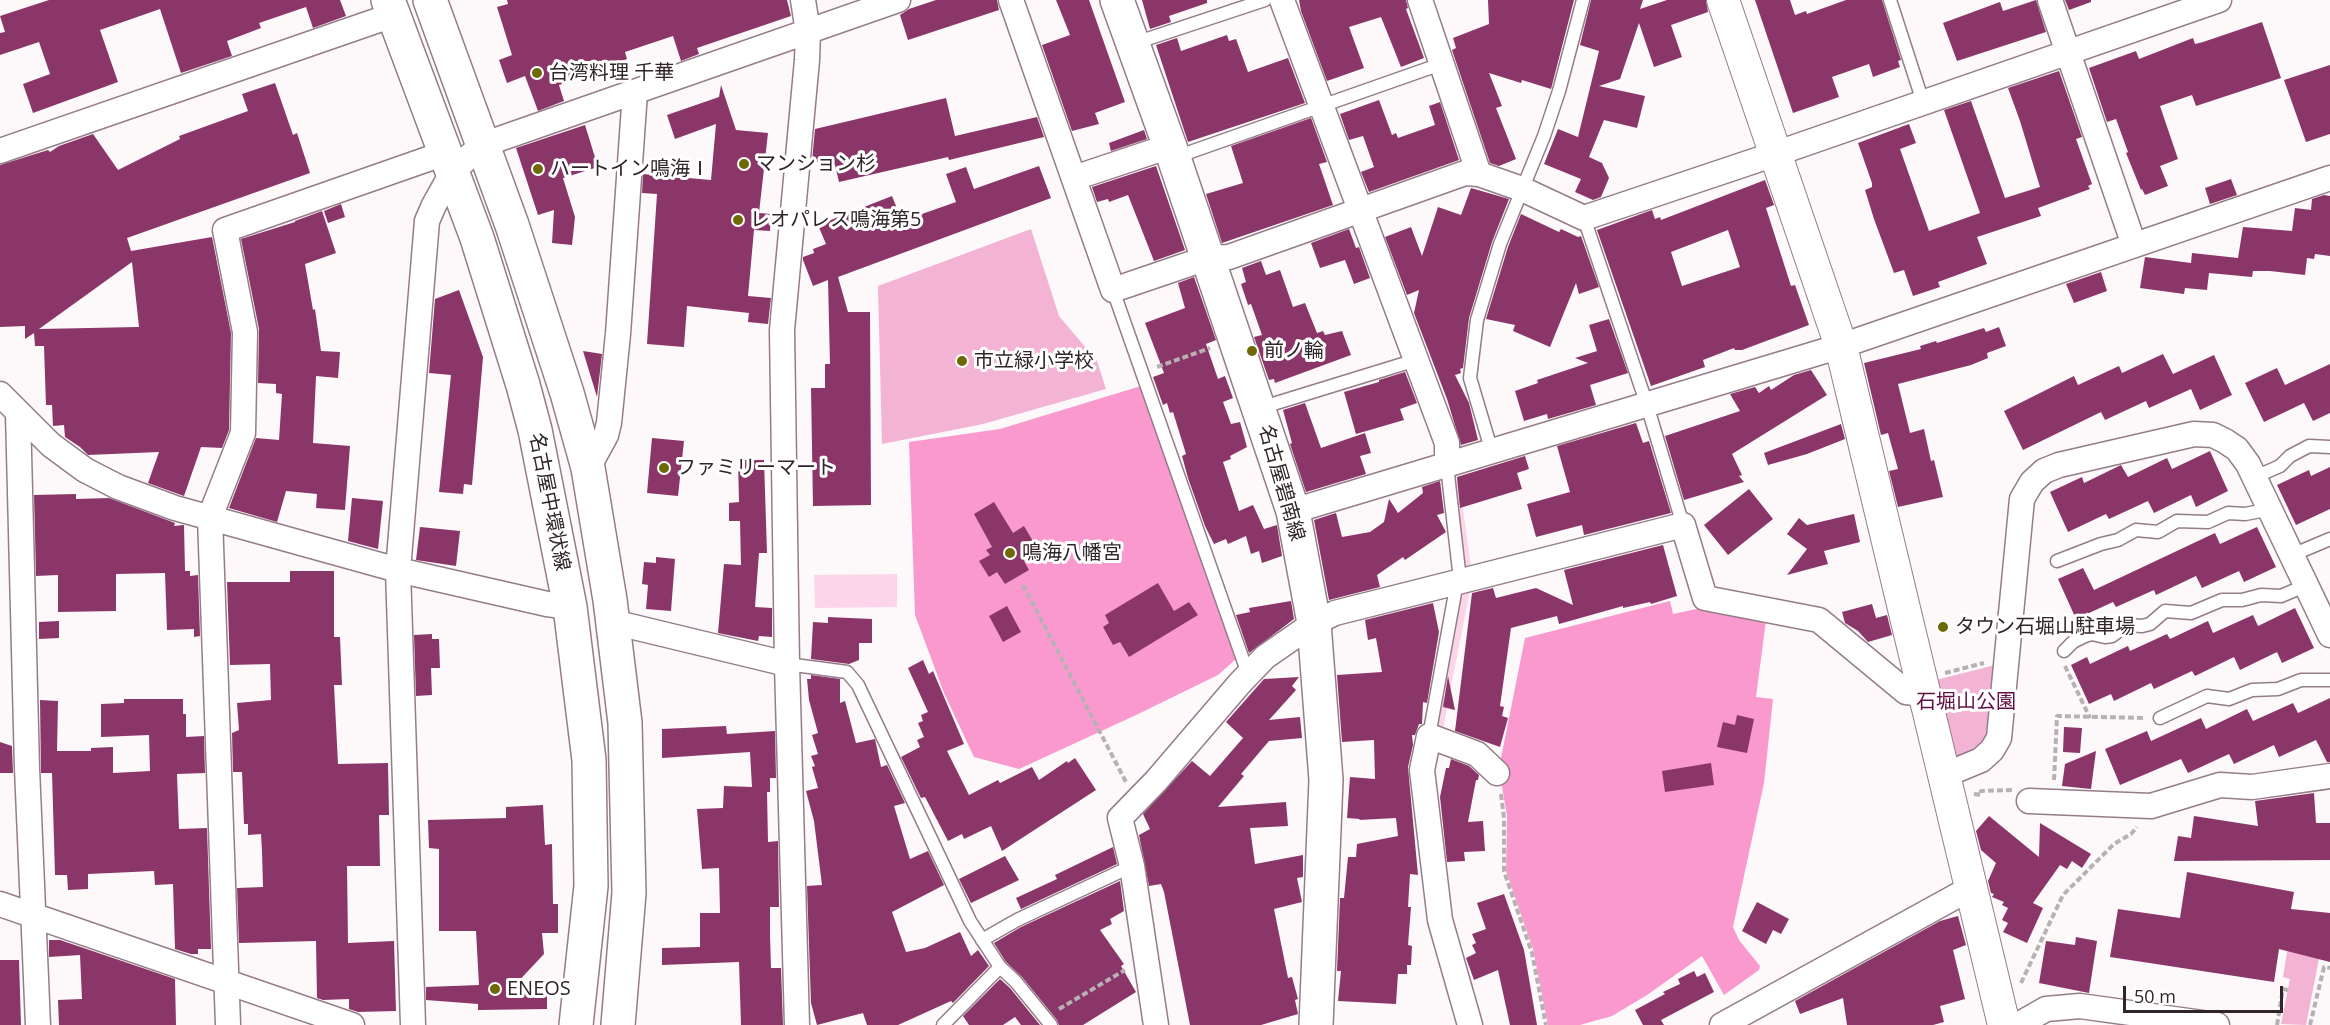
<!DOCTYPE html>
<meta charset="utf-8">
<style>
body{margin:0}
#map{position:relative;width:2330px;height:1025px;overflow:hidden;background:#fdf8fa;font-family:"Open Sans",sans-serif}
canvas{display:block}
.scale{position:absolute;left:2123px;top:986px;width:160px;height:27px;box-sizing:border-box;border:3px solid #2f252a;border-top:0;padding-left:8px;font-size:18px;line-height:21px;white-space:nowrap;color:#2f252a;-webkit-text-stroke:4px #fff;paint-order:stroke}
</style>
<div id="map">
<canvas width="2330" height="1025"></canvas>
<div class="scale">50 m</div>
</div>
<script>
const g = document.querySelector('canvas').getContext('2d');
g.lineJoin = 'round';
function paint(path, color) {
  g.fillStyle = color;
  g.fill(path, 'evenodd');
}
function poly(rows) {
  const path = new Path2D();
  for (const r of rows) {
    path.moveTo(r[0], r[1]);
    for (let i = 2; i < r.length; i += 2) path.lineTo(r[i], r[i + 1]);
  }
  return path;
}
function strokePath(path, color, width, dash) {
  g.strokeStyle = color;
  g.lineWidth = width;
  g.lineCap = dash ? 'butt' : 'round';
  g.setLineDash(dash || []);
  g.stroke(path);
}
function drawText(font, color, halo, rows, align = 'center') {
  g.font = font + ' "Open Sans","Noto Sans JP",sans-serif';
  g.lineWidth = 6;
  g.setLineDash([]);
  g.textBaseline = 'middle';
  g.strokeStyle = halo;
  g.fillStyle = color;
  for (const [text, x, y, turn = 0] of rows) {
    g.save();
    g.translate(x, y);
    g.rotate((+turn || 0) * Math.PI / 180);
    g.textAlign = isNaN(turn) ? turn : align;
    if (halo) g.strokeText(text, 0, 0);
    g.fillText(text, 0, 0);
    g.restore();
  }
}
paint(poly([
 [1031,229,1059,316,1097,361,1106,389,983,424,882,444,878,286],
 [1999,664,1991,733,1985,745,1957,759,1948,751,1932,681],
 [2291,928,2324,933,2306,1025,2281,1024,2290,979,2283,977]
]), '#f2b3d4');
paint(poly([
 [1141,386,1237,658,1218,675,1134,716,1019,769,974,757,944,693,915,615,909,442,1000,429],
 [1670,601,1673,614,1701,608,1766,620,1756,697,1773,699,1764,783,1733,927,1739,940,1760,966,1759,970,1724,995,1702,956,1647,995,1612,1016,1580,1025,1548,1025,1533,949,1506,871,1507,816,1499,768,1525,638]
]), '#f999ce');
paint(poly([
 [897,574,897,607,815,608,814,575]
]), '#fdd5e9');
strokePath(poly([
 [1456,484,1468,571],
 [1447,689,1467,588],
 [1439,732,1445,700]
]), '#fdd5e9', 7);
paint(poly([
 [49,0,340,0,346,16,313,28,306,7,259,23,261,28,227,41,232,56,181,73,160,9,100,30,118,82,33,113,23,84,50,74,39,42,0,55,0,33,5,32,0,16],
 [507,0,787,0,791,16,697,48,699,54,681,61,673,36,625,52,627,59,611,65,612,68,559,85,564,101,538,111,525,76,507,83,499,60,512,55,497,7,508,4],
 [936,0,997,0,999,10,908,40,900,15,909,9],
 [1056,0,1089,0,1125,102,1095,113,1099,124,1072,131,1042,45,1070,35],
 [1142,0,1207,0,1207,3,1169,16,1171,22,1150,29],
 [1299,0,1406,0,1408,8,1406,9,1424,58,1401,67,1381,17,1349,27,1364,68,1327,81,1301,11],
 [1488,0,1574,0,1551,89,1522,80,1521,83,1489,73,1502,106,1496,108,1516,159,1499,166,1490,163,1452,50,1456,48,1453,38,1489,24],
 [1591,0,1643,0,1640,9,1667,0,1706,0,1708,12,1671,25,1682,57,1654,67,1639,23,1620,79,1599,86,1645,96,1637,128,1604,120,1589,157,1602,163,1609,178,1601,197,1593,200,1575,192,1581,179,1544,164,1558,129,1578,137,1599,51,1580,45],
 [1755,0,1790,0,1795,15,1806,11,1807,14,1846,0,1882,0,1901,60,1898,61,1900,67,1873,77,1869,64,1832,77,1839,97,1793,113],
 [2036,0,2046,32,1957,61,1943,23,2000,2,2003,11],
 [2065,0,2091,0,2091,2,2069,10],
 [2262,22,2281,78,2196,106,2192,95,2160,106,2178,159,2160,166,2168,186,2145,195,2142,189,2141,190,2126,153,2128,152,2116,119,2107,122,2089,68,2136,51,2139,59,2193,38,2195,44,2203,42],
 [1227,35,1229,41,1236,39,1248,72,1288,58,1305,103,1188,142,1156,45,1177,38,1181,51],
 [2330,65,2330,134,2306,142,2284,80],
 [2059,71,2082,137,2076,139,2092,184,2088,186,2090,189,2038,208,2041,216,1977,237,1987,264,1938,282,1940,287,1913,296,1904,270,1894,273,1874,219,1865,190,1872,187,1872,183,1858,143,1909,124,1916,143,1900,149,1929,231,1980,213,1944,110,1971,101,2005,198,2040,187,2020,121,2008,88],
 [275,83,293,135,297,133,310,173,127,238,131,251,212,237,231,333,229,430,222,448,201,447,184,496,148,483,159,452,88,455,80,447,65,437,64,425,53,426,52,405,46,405,44,346,35,346,34,333,25,339,25,326,0,327,0,165,48,150,50,152,59,146,93,134,118,170,180,139,179,136,248,111,242,94],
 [132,262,139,327,39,329],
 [721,85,736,130,768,133,759,213,771,214,770,231,754,230,748,296,771,298,768,324,748,322,749,313,687,306,684,347,647,344,657,194,642,193,643,174,711,180,716,124,675,139,667,115,719,97],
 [946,98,955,136,1037,117,1044,137,949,160,948,157,839,182,835,165,812,161,815,129],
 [1379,100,1392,135,1396,133,1398,138,1435,125,1429,106,1440,102,1459,160,1369,192,1361,172,1374,167,1363,136,1349,140,1340,114],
 [1311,118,1327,162,1319,164,1333,205,1222,243,1206,194,1243,183,1231,146],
 [585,125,598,167,563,178,575,217,572,245,552,243,554,210,538,215,516,148],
 [1144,130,1147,139,1111,151,1109,143],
 [1039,166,1051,198,838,277,848,312,870,312,871,505,813,506,811,388,825,388,825,364,830,364,828,280,813,286,803,260,803,257,814,253,813,249,826,244,818,225,892,196,902,221,956,202,946,174,966,167,974,189],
 [1156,166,1185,250,1154,261,1128,195,1109,202,1108,199,1097,202,1092,187],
 [2231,179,2237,195,2210,204,2205,188],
 [1765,180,1774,205,1766,208,1791,286,1795,285,1809,325,1742,350,1735,350,1734,348,1703,360,1705,367,1651,386,1597,230,1652,210,1655,219,1660,217,1661,220],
 [1728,230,1740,267,1682,286,1671,252],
 [1471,188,1509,199,1492,242,1469,318,1463,368,1460,369,1461,373,1455,375,1469,403,1478,440,1461,445,1447,399,1414,313,1419,290,1407,295,1385,237,1411,227,1422,256,1438,207,1461,215],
 [2324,195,2330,196,2330,256,2315,254,2314,259,2307,258,2305,275,2270,271,2253,271,2252,277,2209,273,2207,290,2185,288,2184,294,2140,288,2145,257,2191,263,2192,253,2238,258,2243,227,2292,231,2295,208,2311,210,2312,199],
 [341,204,345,217,328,223,324,211],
 [322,211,336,253,305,264,313,310,315,309,321,351,340,352,338,378,316,376,313,443,350,446,345,510,316,508,317,494,286,491,277,522,229,508,256,438,279,440,282,394,276,393,276,384,258,383,259,329,241,239,295,222,295,221],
 [1521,214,1559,232,1561,229,1578,237,1581,236,1599,287,1579,294,1576,283,1550,347,1513,331,1515,325,1486,319,1508,247],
 [1349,229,1356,248,1359,247,1370,278,1354,284,1345,260,1320,268,1311,243],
 [1261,261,1266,275,1280,270,1293,307,1305,303,1317,333,1323,331,1325,335,1342,331,1351,355,1275,383,1274,379,1269,380,1254,337,1262,335,1251,304,1248,305,1241,284,1246,282,1242,268],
 [2101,272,2107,291,2074,303,2066,284],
 [1194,277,1216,340,1206,344,1218,379,1225,376,1233,398,1223,402,1231,424,1240,422,1247,447,1230,456,1231,459,1223,462,1239,511,1253,505,1264,529,1277,525,1282,556,1262,563,1259,551,1251,554,1246,536,1228,544,1226,539,1214,544,1205,526,1188,478,1182,456,1186,454,1173,412,1170,413,1167,403,1163,405,1153,377,1164,373,1145,323,1185,308,1178,283],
 [459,290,483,357,472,485,464,484,463,494,439,492,451,375,429,373,435,299],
 [1609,319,1628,373,1590,385,1596,405,1548,419,1547,414,1524,421,1515,391,1538,383,1537,380,1588,363,1575,358,1597,351,1589,325],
 [1999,327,2006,346,1987,353,1988,358,1971,365,1898,384,1910,433,1924,429,1931,461,1934,460,1943,497,1898,507,1889,471,1898,469,1888,433,1881,435,1864,363,1921,349,1920,346,1936,341,1937,343,1984,328,1986,332],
 [583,351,602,354,597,397],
 [2163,354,2173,374,2214,355,2232,395,2200,410,2191,389,2149,408,2146,401,2105,420,2101,412,2023,450,2004,411,2074,376,2078,385,2119,366,2122,373],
 [2330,364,2330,413,2313,421,2304,403,2264,422,2245,383,2277,368,2285,385],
 [1811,370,1827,395,1732,454,1742,475,1739,476,1744,482,1684,500,1665,436,1740,411,1730,394,1755,387,1759,393,1769,386,1771,390,1794,375],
 [1405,372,1417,403,1400,409,1404,420,1356,434,1344,392,1379,382,1379,380],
 [1305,403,1321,448,1365,433,1371,453,1360,456,1366,474,1306,492,1290,444,1292,443,1283,410],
 [1636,423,1643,443,1649,441,1671,513,1584,535,1582,525,1536,537,1527,504,1570,492,1557,446],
 [1841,424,1845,439,1807,454,1768,465,1764,453],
 [652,438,684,441,678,496,647,493],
 [2210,451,2228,491,2196,507,2191,495,2154,513,2148,501,2109,519,2106,514,2068,532,2050,492,2082,477,2084,483,2121,465,2128,477,2167,458,2172,469],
 [1525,456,1529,469,1517,473,1522,489,1460,508,1457,477],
 [738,460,764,460,767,553,759,553,755,607,772,608,772,637,759,636,758,641,718,633,724,564,741,565,740,521,729,521,729,503,739,502],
 [2330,467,2330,509,2296,525,2277,485,2309,470,2311,476],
 [1440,481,1444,513,1437,515,1446,532,1405,560,1403,557,1377,575,1380,587,1329,600,1314,520,1336,513,1342,537,1370,532,1384,522,1389,499,1398,513,1423,493,1422,487],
 [1749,489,1773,519,1728,555,1704,525],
 [76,494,76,499,109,498,175,523,174,526,184,525,185,571,190,571,190,576,198,575,200,636,194,637,194,629,167,630,165,573,116,574,116,611,58,612,58,575,36,576,34,495],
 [352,498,383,501,378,549,348,541],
 [994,502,1013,533,1024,526,1037,548,1029,553,1031,556,1024,561,1029,570,1005,584,997,572,989,577,979,561,990,555,986,550,992,547,974,514],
 [1854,514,1860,542,1824,551,1828,564,1787,575,1807,549,1787,534,1799,518,1807,525],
 [420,527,460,531,456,566,416,560],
 [2257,527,2276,567,2244,582,2239,571,2202,588,2196,576,2156,595,2154,590,2116,607,2113,602,2076,619,2058,579,2083,568,2094,590,2215,533,2220,544],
 [1663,545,1677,596,1651,604,1650,602,1623,608,1623,606,1559,624,1557,616,1511,628,1500,706,1504,707,1502,716,1508,718,1500,747,1455,731,1472,593,1493,588,1496,598,1536,588,1573,605,1564,570],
 [656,557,675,559,671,611,646,609,648,585,642,584,644,562,656,563],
 [290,571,334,571,334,637,340,637,342,685,334,685,338,764,388,763,389,815,379,815,380,866,347,866,348,943,394,941,396,1011,358,1012,349,1009,349,999,323,1000,317,998,316,941,239,943,237,888,263,887,262,851,261,834,248,835,248,824,244,824,242,772,233,772,232,733,239,730,237,703,271,700,270,664,230,665,227,582,290,582],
 [1158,583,1174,611,1189,602,1198,615,1129,657,1120,642,1113,645,1103,627,1109,623,1105,615],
 [1291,601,1294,619,1249,653,1236,615,1250,612,1249,608],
 [1433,603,1439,632,1427,703,1423,702,1422,724,1419,724,1415,735,1412,735,1413,745,1408,767,1418,875,1410,874,1408,907,1411,907,1408,945,1412,946,1411,965,1407,965,1407,974,1398,974,1396,1004,1338,1001,1341,971,1337,971,1340,898,1344,898,1348,857,1356,857,1357,844,1398,836,1396,818,1359,820,1360,819,1347,818,1350,777,1375,779,1374,740,1342,742,1337,675,1382,672,1376,638,1368,640,1365,620],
 [1872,604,1876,618,1887,615,1892,635,1868,642,1858,631,1845,623,1842,612],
 [1007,606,1021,632,1003,642,989,616],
 [2295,608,2314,648,2282,663,2277,652,2240,670,2234,657,2195,676,2192,671,2154,689,2151,683,2114,701,2111,694,2089,704,2071,665,2087,657,2090,664,2128,646,2130,651,2167,634,2170,639,2208,621,2213,633,2253,615,2258,626],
 [828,617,872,619,872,643,859,643,859,660,849,664,811,659,813,622,828,623],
 [59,621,59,638,39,639,39,622],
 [432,634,432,639,439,639,440,668,431,668,432,695,416,696,414,635],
 [923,660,929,674,933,671,964,744,947,751,969,795,998,780,1000,783,1032,767,1039,780,1067,761,1068,763,1075,758,1096,790,1002,851,991,826,964,839,962,834,948,841,925,797,921,798,901,757,920,747,917,740,924,737,918,723,923,721,921,715,928,712,908,668],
 [811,675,840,679,840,703,845,701,856,743,875,739,881,767,887,765,905,803,894,806,910,859,928,851,944,885,892,912,906,952,925,948,960,932,971,956,978,950,989,966,953,1003,951,1001,898,1025,867,1025,863,1013,817,1025,811,1003,807,886,822,885,814,821,806,791,818,788,812,767,815,766,811,756,818,754,812,735,818,733,809,700,807,679,811,679],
 [1448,676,1455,710,1443,707],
 [1299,677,1292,686,1296,690,1269,720,1300,717,1302,738,1269,741,1241,774,1244,776,1218,807,1286,802,1288,826,1250,828,1255,864,1303,855,1303,877,1297,878,1302,902,1274,909,1288,978,1292,977,1298,999,1295,1000,1298,1014,1261,1025,1190,1025,1164,892,1161,884,1149,886,1139,835,1150,829,1143,814,1192,761,1210,776,1243,738,1226,722,1264,679],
 [2330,698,2330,762,2327,762,2316,740,2279,757,2274,745,2234,764,2229,754,2188,773,2181,759,2120,785,2105,749,2147,731,2151,741,2201,718,2206,729,2247,709,2253,721,2293,703,2298,713],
 [124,699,183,699,183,714,186,714,186,737,204,736,205,773,177,774,179,829,207,828,211,949,198,949,198,954,191,954,175,949,173,884,155,885,154,871,88,874,88,889,68,890,67,875,55,875,52,773,41,773,40,700,58,701,57,751,91,751,91,748,113,747,113,773,150,771,149,735,101,737,101,704,124,703],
 [1737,715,1754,719,1747,753,1717,747,1723,722,1735,725],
 [726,726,727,734,775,731,776,778,770,778,770,792,767,792,768,842,778,841,779,907,770,907,770,935,771,968,781,968,783,1025,741,1025,739,962,662,965,662,948,700,947,700,913,720,913,719,868,702,869,697,809,723,808,724,786,752,787,750,752,662,758,662,729],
 [2064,727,2082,728,2080,753,2063,752],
 [0,742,12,746,13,773,0,773],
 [2096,751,2091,789,2062,786,2065,764],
 [1451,759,1469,766,1479,775,1478,780,1476,780,1468,822,1483,821,1485,851,1464,852,1465,861,1447,862,1440,797,1446,768,1449,768],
 [1711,763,1714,785,1665,792,1662,771],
 [2314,793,2316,823,2330,823,2330,860,2174,861,2178,836,2191,838,2194,816,2258,826,2255,801],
 [543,805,545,845,552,844,553,904,558,904,558,933,542,933,544,954,513,987,547,986,547,1009,478,1010,478,1004,426,1000,426,987,479,985,476,931,439,931,439,849,429,848,428,820,506,818,506,807],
 [1989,816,2039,857,2040,823,2091,854,2082,868,2072,861,2067,869,2060,865,2033,903,2043,908,2027,943,2003,932,2008,923,2002,920,2008,908,2002,905,2004,902,1992,897,1994,894,1991,893,1988,881,1996,863,1981,850,1976,831],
 [1113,847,1117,864,1021,909,1016,898,1057,879,1055,875],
 [1005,856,1019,880,971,903,959,879],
 [2187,872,2294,892,2291,909,2330,913,2330,962,2279,949,2274,982,2110,957,2118,909,2180,918],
 [1120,881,1124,911,1110,919,1112,924,1100,930,1124,964,1121,966,1136,992,1083,1025,1059,1025,1057,1020,1022,977,1006,962,994,943,1021,927],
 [1504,894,1524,950,1537,1025,1510,1025,1498,970,1474,980,1466,958,1476,953,1472,945,1476,943,1472,934,1486,929,1477,903],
 [1757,902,1789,919,1781,934,1773,930,1766,944,1742,931],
 [1958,916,1966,945,1953,950,1965,999,1940,1006,1944,1022,1933,1025,1847,1025,1843,998,1800,1014,1795,1001,1940,921],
 [2076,937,2097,941,2089,993,2039,983,2046,941,2075,945],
 [49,940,60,940,175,979,176,1025,59,1025,58,1000,82,999,80,955,49,957],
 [0,960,19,960,21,1025,0,1025],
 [1694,971,1697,977,1705,973,1714,992,1661,1020,1664,1025,1643,1025,1635,1010,1665,994,1663,992,1680,984,1678,979],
 [1000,979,1010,988,1040,1025,1021,1025,1015,1017,1003,1025,969,1025,963,1016]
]), '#8b3669');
const service = poly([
 [1890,0,1923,102],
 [1135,43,1265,0],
 [1176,157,1441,64],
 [1584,218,1647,405,1683,525],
 [1113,290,1248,674],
 [1260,408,1416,360],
 [1492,452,1470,378,1477,320,1500,244,1544,136,1559,91,1583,0],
 [2255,477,2280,466,2290,456,2309,446,2330,447],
 [2292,555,2330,539],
 [2057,561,2101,544,2118,540,2136,530,2158,532,2177,521,2208,522,2228,513,2245,514,2261,511,2269,507],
 [2064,651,2073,642,2085,636,2092,634,2105,637,2112,636,2127,625,2142,626,2150,624,2165,611,2191,613,2222,600,2242,600,2261,595,2281,596,2307,585],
 [787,664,847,672,858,685,970,921,1000,967,1016,982,1051,1025],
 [2160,718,2207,696,2229,699,2252,690,2278,689,2301,680,2330,680],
 [1429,736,1459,571,1447,466],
 [982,940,1017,920,1132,866],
 [943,1025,1000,967]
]);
const minor = poly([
 [1011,0,1113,290,1207,258,1229,257,1465,173,1479,174,1522,189,1584,218,1775,154,2219,0],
 [1282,0,1447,443,1447,466],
 [1420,0,1479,174],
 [2050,0,2134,245],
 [0,151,393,15],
 [1074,178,1170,146],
 [0,394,51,445,85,470,118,487,175,508,398,570,413,1025],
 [18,413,27,768,38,1025],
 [588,468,606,435,609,423,618,334,635,92],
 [1293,511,1841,346,2330,178],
 [570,607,547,604,398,570,427,221,434,205,453,171,482,145,898,0],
 [613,622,787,664],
 [1945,775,1981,760,1992,750,1999,738,2022,499,2032,482,2044,471,2059,465,2194,434,2213,435,2225,441,2237,449,2248,464,2330,635],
 [2029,801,2151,806,2220,785,2252,787,2330,776],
 [0,904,352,1025],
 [228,1025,210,517,243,433,245,332,225,230,445,153],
 [797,1025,787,664,782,330,807,60,808,32,803,0],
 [1156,1025,1132,866,1120,818,1156,781,1240,683,1265,657,1314,623,1335,613,1683,525,1705,598,1819,620,1906,692,1925,694],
 [1470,1025,1440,920,1422,770,1429,736,1477,754,1497,773],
 [1722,1025,1971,888],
 [2018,1025,2046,1009,2080,1006,2217,1025]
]);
const tertiary = poly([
 [1723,0,1841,346,2004,1025]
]);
const primary = poly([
 [388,0,477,238,523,385,535,430,570,607,589,760,591,886,576,1025],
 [430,0,512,225,567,393,588,468,610,600,625,723,629,893,618,1025],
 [1117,0,1174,158,1293,511,1314,623,1326,780,1316,1025]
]);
strokePath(service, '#947d88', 15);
strokePath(minor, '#947d88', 27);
strokePath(tertiary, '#947d88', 34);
strokePath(primary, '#947d88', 36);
strokePath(poly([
 [1157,367,1210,348],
 [1023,585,1126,782],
 [2065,666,2090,718],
 [1945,673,1984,663],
 [2054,780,2057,716,2145,718],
 [1501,794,1504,818,1504,871,1532,953,1546,1025],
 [1974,794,1981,795,1981,791,2012,790],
 [2021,983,2063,895,2114,844,2131,834,2137,827],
 [1059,1009,1125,970],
 [2277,1025,2283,989,2288,990],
 [2310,1025,2324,967,2330,968]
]), '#b7b1b4', 4, [6, 3]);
strokePath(service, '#fff', 12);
strokePath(minor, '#fff', 24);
strokePath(tertiary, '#fff', 32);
strokePath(primary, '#fff', 33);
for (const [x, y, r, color] of [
 [537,73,6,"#6e6904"],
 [744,164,6,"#6e6904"],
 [538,169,6,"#6e6904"],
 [738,220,6,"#6e6904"],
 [1252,351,6,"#6e6904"],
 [962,361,6,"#6e6904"],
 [664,468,6,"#6e6904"],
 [1010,553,6,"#6e6904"],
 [1943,627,6,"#6e6904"],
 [495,989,6,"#6e6904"]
]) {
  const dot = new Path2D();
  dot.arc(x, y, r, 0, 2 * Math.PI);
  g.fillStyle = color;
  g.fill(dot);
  strokePath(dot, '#fff', 2);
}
drawText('20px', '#2f252a', '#fff', [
 ["台湾料理 千華",549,73],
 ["マンション杉",756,164],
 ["ハートイン鳴海Ⅰ",550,169],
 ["レオパレス鳴海第5",750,220],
 ["前ノ輪",1264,351],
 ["市立緑小学校",974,361],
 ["ファミリーマート",676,468],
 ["鳴海八幡宮",1022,553],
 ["タウン石堀山駐車場",1955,627],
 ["ENEOS",507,989]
], 'left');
drawText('20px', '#2f252a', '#fff', [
 ["名古屋碧南線",1281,483,74],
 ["名古屋中環状線",549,502,79]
]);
drawText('20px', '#620f45', '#fff', [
 ["石堀山公園",1966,702]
]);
</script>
